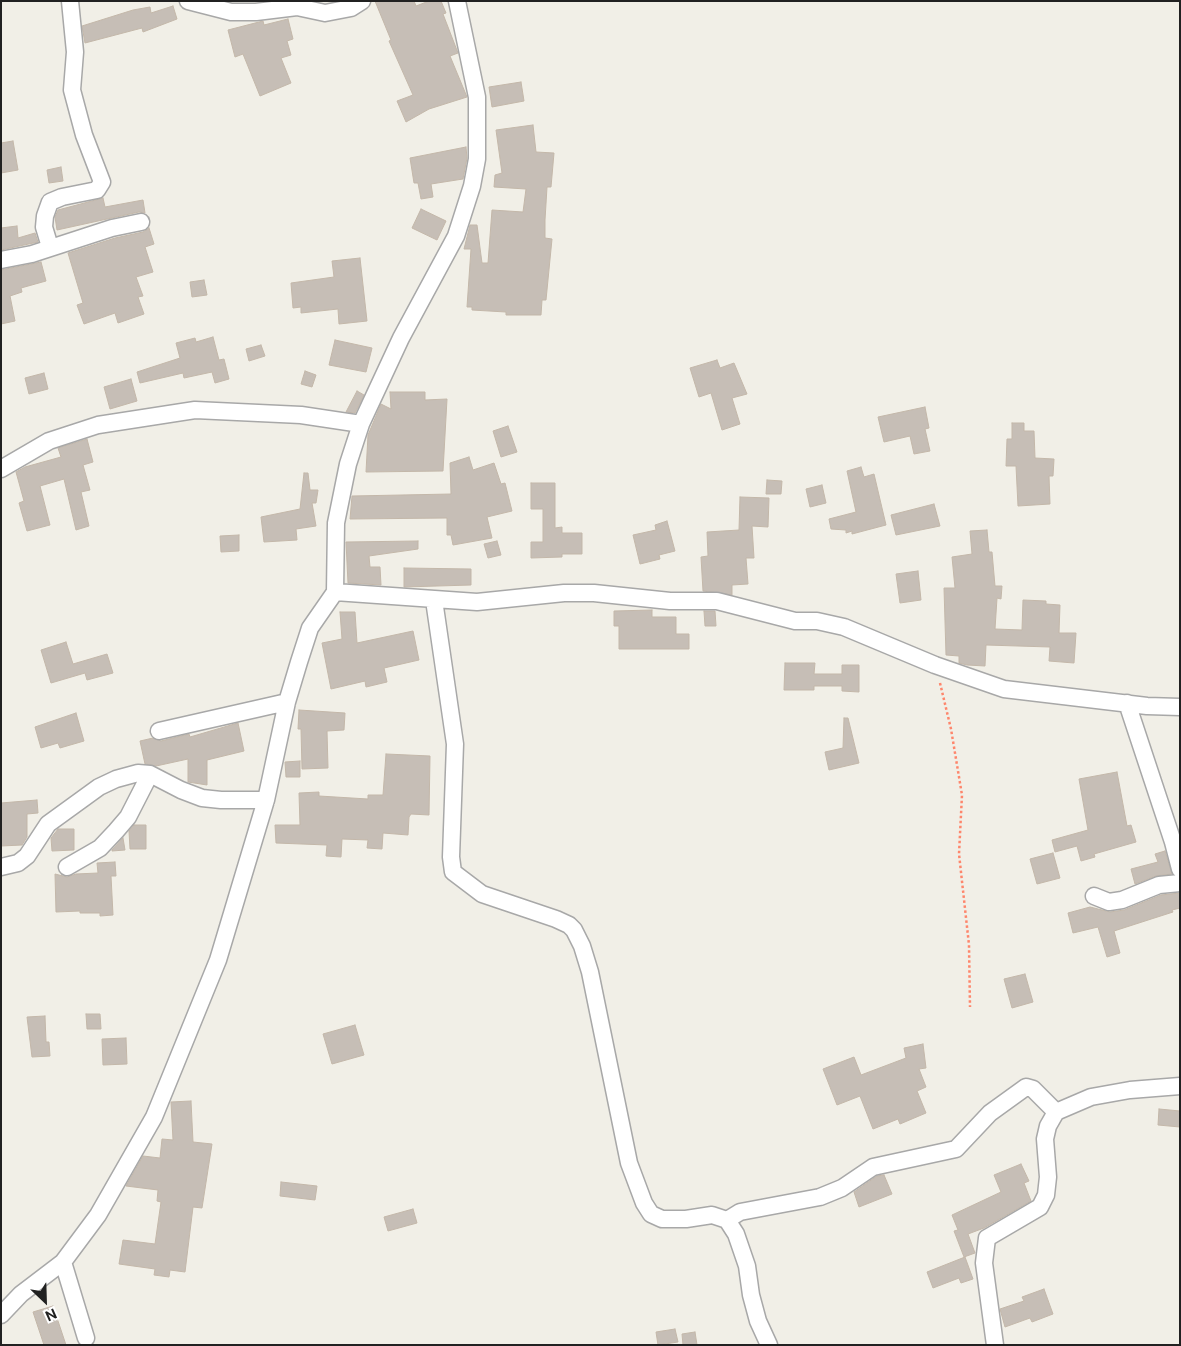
<!DOCTYPE html>
<style>
body{margin:0}
#map{position:relative;width:1181px;height:1346px;overflow:hidden;background:#f1efe7;font-family:"Public Sans",sans-serif}
canvas{display:block}
.frame{position:absolute;inset:0;border:2px solid #212121;pointer-events:none}
.north{position:absolute;left:20px;top:1276px;width:50px;height:50px;-webkit-text-stroke:4px #fff;paint-order:stroke;rotate:156deg;font-size:14px;font-weight:700;line-height:20px;text-align:center;color:#212121}
.north::after{content:'';display:block;margin:auto;width:18px;height:22px;background:#212121;clip-path:polygon(50% 0,100% 100%,50% 72%,0 100%)}
</style>
<div id="map">
<canvas width="1181" height="1346"></canvas>
<div class="frame"></div>
<div class="north">N</div>
</div>
<script>
const g = document.querySelector('canvas').getContext('2d');
g.lineJoin = 'round';
function paint(path, color) {
  g.fillStyle = color;
  g.fill(path, 'evenodd');
}
function poly(rows) {
  const path = new Path2D();
  for (const r of rows) {
    path.moveTo(r[0], r[1]);
    for (let i = 2; i < r.length; i += 2) path.lineTo(r[i], r[i + 1]);
  }
  return path;
}
function strokePath(path, color, width, dash) {
  g.strokeStyle = color;
  g.lineWidth = width;
  g.lineCap = dash ? 'butt' : 'round';
  g.setLineDash(dash || []);
  g.stroke(path);
}
const building = poly([
 [375,1,414,1,416,6,429,1,441,1,446,13,443,14,458,53,450,56,467,97,429,109,406,122,397,101,413,95,389,41,391,40,375,1],
 [173,6,177,19,143,32,142,28,85,43,82,26,133,10,150,7,151,13,173,6],
 [288,19,293,39,287,41,291,55,281,58,291,83,260,96,243,54,235,57,228,30,259,22,263,21,264,25,288,19],
 [521,82,524,101,492,107,489,87,521,82],
 [533,125,536,152,554,153,551,187,547,187,545,220,545,238,552,239,546,300,542,300,541,315,506,315,506,312,472,310,472,307,467,307,471,249,464,249,470,225,477,225,482,263,488,263,492,210,523,212,526,189,494,187,495,175,502,173,496,130,533,125],
 [13,141,18,170,1,173,1,143,13,141],
 [466,147,467,158,463,179,431,184,433,197,421,199,418,183,414,183,410,158,466,147],
 [61,167,63,181,49,183,47,170,61,167],
 [103,198,105,207,143,200,145,213,139,212,57,230,55,217,58,210,103,198],
 [421,209,446,221,437,240,412,228,421,209],
 [17,226,18,238,35,233,38,242,1,250,1,228,17,226],
 [149,228,154,244,145,247,153,272,136,277,143,296,138,297,144,314,118,323,115,313,84,324,77,305,83,303,68,253,115,238,143,232,149,228],
 [360,258,367,321,339,324,338,309,301,313,301,307,293,308,291,283,334,277,332,261,360,258],
 [41,262,46,281,21,288,22,292,10,296,15,321,1,324,1,270,41,262],
 [204,280,207,295,192,297,190,282,204,280],
 [213,337,219,360,224,359,229,379,215,383,212,372,184,378,183,373,140,383,137,372,180,358,176,343,195,338,196,342,213,337],
 [335,340,372,348,366,372,329,365,335,340],
 [261,345,265,356,249,361,246,349,261,345],
 [717,360,720,368,734,363,747,394,732,398,740,424,722,430,711,393,699,397,690,368,717,360],
 [305,371,316,375,312,387,301,384,305,371],
 [44,373,48,389,29,394,25,378,44,373],
 [131,379,137,401,110,409,104,387,131,379],
 [357,391,364,395,355,413,346,412,357,391],
 [390,392,425,392,425,400,447,399,443,471,366,472,368,435,381,404,391,409,390,392],
 [925,407,929,428,925,429,930,451,914,454,910,436,884,442,878,417,925,407],
 [1012,423,1024,423,1024,431,1034,431,1035,458,1054,459,1053,476,1049,476,1050,504,1018,506,1016,466,1006,466,1007,439,1012,439,1012,423],
 [508,426,517,452,501,457,493,431,508,426],
 [87,439,93,462,83,465,90,490,81,492,89,526,76,530,64,479,40,486,50,525,27,531,19,503,24,501,16,472,25,467,61,457,58,448,87,439],
 [469,457,473,470,494,463,501,484,505,483,512,511,487,517,492,538,453,545,451,535,447,535,447,518,350,519,352,496,451,494,450,463,469,457],
 [861,467,864,477,874,474,886,525,852,534,852,531,846,533,846,530,831,529,829,519,856,512,847,471,861,467],
 [304,473,308,473,310,490,318,490,316,503,312,503,316,526,296,529,297,540,264,542,261,517,300,509,304,473],
 [767,480,782,481,781,494,766,494,767,480],
 [531,483,555,483,555,528,562,527,562,533,582,533,582,554,562,554,562,557,531,558,531,542,543,542,543,509,531,509,531,483],
 [822,485,826,503,810,507,806,489,822,485],
 [740,497,769,498,768,527,752,526,754,558,746,558,748,584,732,585,732,595,703,591,701,557,708,556,707,532,739,530,740,497],
 [934,504,940,526,896,535,891,515,934,504],
 [667,521,675,551,659,555,660,559,640,564,633,535,656,530,655,525,667,521],
 [987,530,989,552,992,552,995,586,1002,586,1001,599,997,598,995,629,1022,630,1023,600,1046,601,1046,604,1060,605,1059,633,1076,633,1074,663,1049,661,1050,647,986,645,985,666,967,665,959,663,959,656,946,655,944,588,955,588,952,557,972,554,970,531,987,530],
 [239,535,239,551,221,552,220,536,239,535],
 [418,541,418,549,369,556,370,567,380,567,381,585,348,583,346,542,418,541],
 [497,541,501,555,488,558,484,544,497,541],
 [404,568,471,569,471,585,404,587,404,568],
 [918,571,921,600,900,603,896,574,918,571],
 [652,610,652,617,676,617,676,634,689,634,689,649,619,649,619,626,614,626,614,611,652,610],
 [704,611,715,611,716,626,705,626,704,611],
 [340,612,355,612,357,643,413,631,419,660,384,668,387,682,366,687,365,681,331,689,322,643,342,639,340,612],
 [66,642,73,664,107,654,113,673,87,680,85,673,51,683,41,650,66,642],
 [785,663,815,663,814,674,842,674,842,665,859,665,859,692,842,691,842,686,814,686,814,690,784,690,785,663],
 [299,710,345,713,344,730,327,731,328,768,302,769,301,729,298,729,299,710],
 [76,713,84,741,60,748,58,743,41,748,35,727,76,713],
 [844,718,848,718,859,763,829,770,825,752,843,748,844,718],
 [238,723,244,751,207,760,207,785,188,782,188,759,156,766,145,764,140,741,153,738,161,741,189,734,190,737,238,723],
 [386,754,430,756,429,815,411,814,409,817,408,835,383,833,382,849,367,848,368,840,342,839,341,857,326,856,327,845,276,843,275,825,300,825,299,793,319,792,319,796,368,799,368,795,383,795,386,754],
 [300,761,300,777,286,777,285,762,300,761],
 [1117,772,1127,826,1131,825,1136,842,1094,854,1095,857,1081,861,1077,846,1055,852,1052,840,1088,830,1079,779,1117,772],
 [37,800,38,813,27,814,27,837,22,845,1,846,1,803,37,800],
 [134,825,146,825,146,849,130,849,129,831,134,825],
 [58,829,74,829,74,850,52,851,51,838,58,829],
 [123,838,125,850,112,851,112,850,123,838],
 [1165,851,1172,874,1156,876,1135,884,1131,869,1158,862,1155,854,1165,851],
 [1053,853,1060,878,1037,884,1030,859,1053,853],
 [115,862,116,876,111,876,113,915,100,916,100,913,80,913,80,911,56,912,55,874,67,877,76,874,98,873,97,863,115,862],
 [1180,893,1180,908,1172,910,1173,912,1114,931,1120,953,1107,957,1098,927,1073,933,1068,913,1090,907,1110,912,1124,910,1161,895,1180,893],
 [1025,974,1033,1002,1012,1008,1004,979,1025,974],
 [86,1014,100,1014,101,1029,87,1029,86,1014],
 [45,1016,46,1042,49,1042,50,1056,32,1057,27,1017,45,1016],
 [355,1025,364,1055,332,1064,323,1034,355,1025],
 [126,1038,127,1064,103,1065,102,1039,126,1038],
 [923,1044,926,1068,919,1069,926,1087,917,1091,926,1113,900,1124,898,1119,873,1129,860,1096,837,1105,823,1069,854,1057,861,1075,906,1058,904,1048,923,1044],
 [191,1101,193,1142,212,1144,202,1208,193,1207,185,1272,170,1270,169,1277,154,1275,155,1269,119,1264,123,1240,155,1244,161,1202,157,1201,158,1190,126,1186,143,1156,160,1158,162,1139,173,1140,171,1102,191,1101],
 [1159,1109,1180,1111,1180,1127,1158,1125,1159,1109],
 [1021,1164,1029,1181,1024,1183,1031,1201,984,1228,968,1234,975,1253,964,1257,954,1231,958,1230,952,1215,1001,1192,994,1175,1021,1164],
 [884,1175,892,1194,859,1207,854,1192,877,1176,884,1175],
 [281,1182,317,1186,315,1200,280,1196,281,1182],
 [413,1209,417,1223,388,1231,384,1217,413,1209],
 [965,1257,973,1279,961,1283,959,1278,933,1288,927,1272,965,1257],
 [1044,1289,1053,1314,1032,1322,1030,1318,1005,1327,1000,1309,1024,1301,1022,1297,1044,1289],
 [53,1306,66,1345,44,1345,33,1312,53,1306],
 [675,1329,678,1342,658,1345,656,1332,675,1329],
 [695,1332,697,1345,683,1345,682,1334,695,1332]
]);
paint(building, '#c6beb6');
strokePath(building, '#c3b7a9', 1);
const minor = poly([
 [188,1,231,12,256,12,297,7,325,13,351,8,362,1],
 [50,247,44,227,45,216,50,202,62,197,97,190,102,182,84,135,72,90,75,52,70,1],
 [1,260,32,254,112,228,141,222],
 [1,469,49,441,98,425,195,410,301,415,361,424],
 [335,592,477,602,564,593,594,593,670,601,717,601,795,621,817,621,844,627,935,665,1004,689,1147,706,1180,707],
 [434,600,455,744,451,857,453,872,482,894,556,919,569,925,574,930,582,946,590,972,629,1163,644,1203,651,1214,662,1219,686,1219,712,1215,727,1220,736,1234,747,1266,751,1295,758,1321,769,1345],
 [1127,703,1173,842,1180,869],
 [159,731,287,702],
 [1,867,18,863,27,856,48,824,99,787,116,779,138,773,150,774,181,790,202,798,221,800,266,800],
 [67,867,100,848,116,831,128,817,150,774],
 [1094,896,1109,902,1122,900,1159,885,1180,883],
 [727,1220,740,1212,820,1197,842,1188,873,1167,956,1149,990,1113,1026,1087,1033,1089,1056,1112],
 [63,1262,86,1338],
 [1,1315,21,1294,63,1262,98,1215,154,1117,218,960,266,800,287,702,299,662,310,628,335,592,336,523,348,464,361,424,401,338,456,236,472,186,477,159,477,97,457,1],
 [995,1345,984,1263,987,1238,1040,1207,1046,1195,1048,1177,1045,1139,1048,1126,1056,1112,1091,1097,1130,1090,1180,1086]
]);
strokePath(minor, '#a8a8a8', 19);
strokePath(poly([
 [940,683,951,729,962,795,959,854,969,945,970,1007]
]), '#fe866c', 2.5, [2.5, 2.5]);
strokePath(minor, '#fff', 16);
</script>
